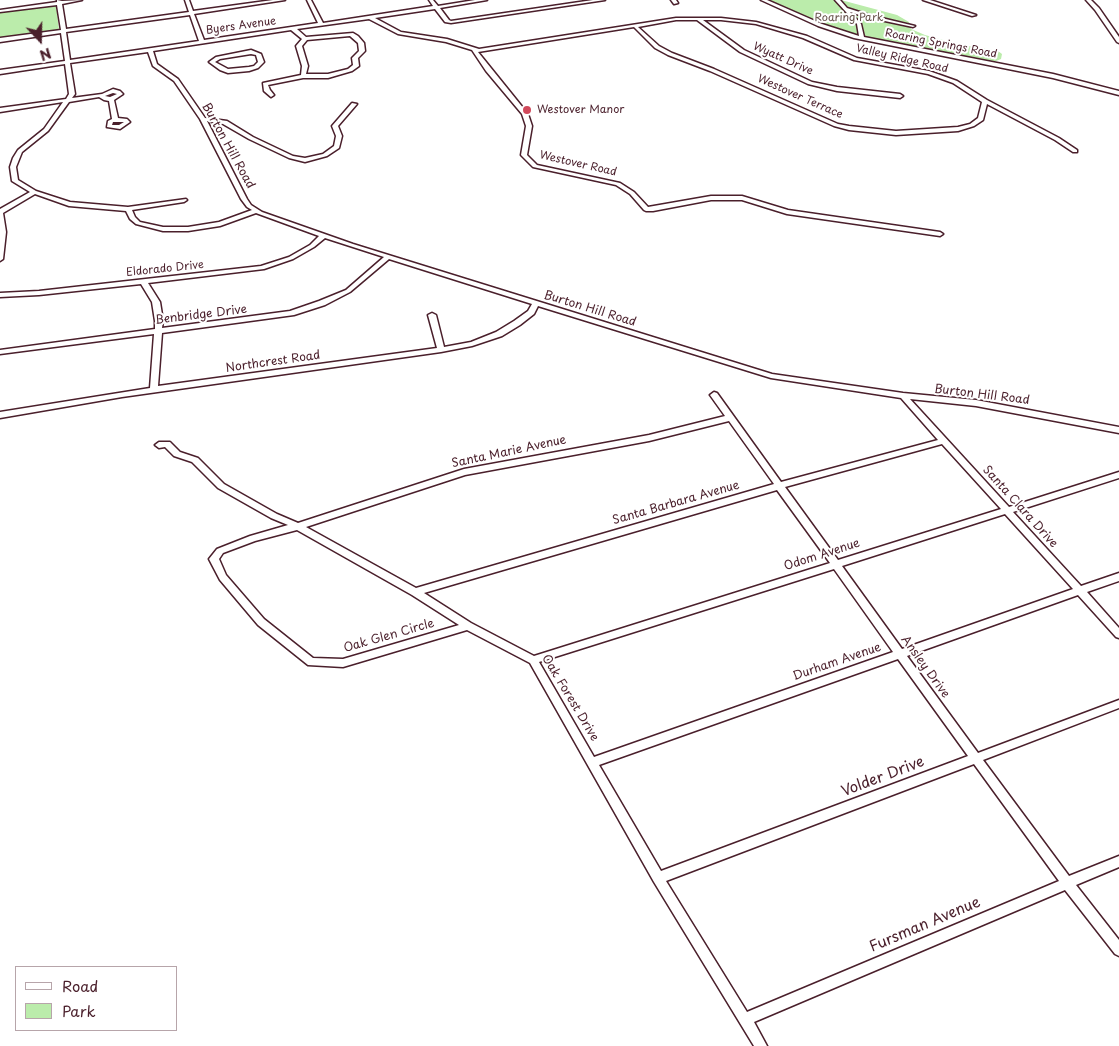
<!DOCTYPE html>
<style>
body{margin:0}
#map{position:relative;width:1119px;height:1046px;overflow:hidden;background:#fff;font-family:"Playpen Sans",sans-serif}
canvas{display:block}
.legend{position:absolute;left:15px;top:966px;width:162px;height:65px;box-sizing:border-box;background:#fff;border:1px solid #b7a5aa;margin:0;padding:6px 9px;list-style:none;font-size:15px;color:#4a1f2b}
.legend li{display:flex;align-items:center;gap:10px;height:25px}
.legend b{width:25px;border:1px solid #b7a5aa}
.north{position:absolute;left:15px;top:15px;width:50px;height:50px;-webkit-text-stroke:4px #fff;paint-order:stroke;rotate:159deg;font-size:14px;font-weight:700;line-height:20px;text-align:center;color:#4a1f2b}
.north::after{content:'';display:block;margin:auto;width:18px;height:22px;background:#4a1f2b;clip-path:polygon(50% 0,100% 100%,50% 72%,0 100%)}
</style>
<div id="map">
<canvas width="1119" height="1046"></canvas>
<ul class="legend">
<li><b style="height:6px;background:#fff"></b>Road</li>
<li><b style="height:14px;background:#bbecab"></b>Park</li>
</ul>
<div class="north">N</div>
</div>
<script>
const g = document.querySelector('canvas').getContext('2d');
g.lineJoin = 'round';
function paint(path, color) {
  g.fillStyle = color;
  g.fill(path, 'evenodd');
}
function poly(rows) {
  const path = new Path2D();
  for (const r of rows) {
    path.moveTo(r[0], r[1]);
    for (let i = 2; i < r.length; i += 2) path.lineTo(r[i], r[i + 1]);
  }
  return path;
}
function strokePath(path, color, width, dash) {
  g.strokeStyle = color;
  g.lineWidth = width;
  g.lineCap = dash ? 'butt' : 'round';
  g.setLineDash(dash || []);
  g.stroke(path);
}
function drawText(font, color, halo, rows, align = 'center') {
  g.font = font + ' "Playpen Sans",sans-serif';
  g.lineWidth = 4;
  g.setLineDash([]);
  g.textBaseline = 'middle';
  g.strokeStyle = halo;
  g.fillStyle = color;
  for (const [text, x, y, turn = 0] of rows) {
    g.save();
    g.translate(x, y);
    g.rotate((+turn || 0) * Math.PI / 180);
    g.textAlign = isNaN(turn) ? turn : align;
    if (halo) g.strokeText(text, 0, 0);
    g.fillText(text, 0, 0);
    g.restore();
  }
}
paint(poly([
 [768,0,841,0,897,15,909,22,911,29,925,35,957,44,998,51,1002,54,1001,59,991,63,856,35,815,21],
 [56,5,59,30,0,38,0,12]
]), '#bbecab');
const minor = poly([
 [57,0,62,1,82,0,62,4,66,29,189,12,185,0,189,0,193,11,273,0,285,0,194,14,204,40,318,23,307,0,311,0,323,23,433,6,429,0,433,0,438,6,475,0,487,0,440,8,449,20,451,21,593,0,605,0,451,23,445,22,435,9,375,18,401,32,447,39,479,49,676,18,721,18,756,22,807,36,857,58,929,71,957,81,987,100,1059,138,1077,150,1077,152,1073,152,1055,140,987,104,983,120,974,126,958,131,896,135,849,130,834,126,710,71,668,55,655,48,634,27,478,52,528,114,532,126,527,155,537,165,620,183,634,192,648,207,711,196,742,196,788,210,940,232,943,234,940,236,787,214,742,200,711,200,653,211,646,211,644,210,630,194,616,185,533,167,521,155,526,126,522,114,486,71,472,50,446,42,398,34,369,19,297,29,306,37,353,33,358,36,364,43,365,51,358,58,359,66,352,71,328,78,303,78,268,85,270,90,274,95,271,97,264,91,263,83,301,75,302,66,296,46,302,39,291,30,153,51,157,64,178,79,205,118,227,121,253,137,293,156,305,158,323,154,334,146,336,136,332,126,352,103,357,104,338,126,342,136,339,148,327,156,305,162,289,158,249,139,223,124,207,121,247,199,251,205,262,212,353,244,772,374,903,393,976,400,1119,427,1119,433,976,406,910,399,1009,507,1119,472,1119,478,1013,512,1081,586,1119,573,1119,581,1087,592,1119,628,1119,638,1116,637,1078,595,907,656,978,753,1119,700,1119,708,983,760,1069,876,1119,856,1119,867,1076,885,1119,940,1119,956,1115,954,1065,890,754,1022,767,1046,754,1046,654,882,530,663,467,630,343,667,308,665,258,625,220,580,209,559,217,549,250,536,288,525,271,518,218,488,192,462,174,456,165,447,159,448,155,445,159,442,170,442,180,452,198,458,224,484,277,514,298,523,464,469,649,435,725,416,710,395,714,392,717,393,781,482,938,440,901,398,771,378,538,306,534,314,520,325,502,336,472,346,441,352,122,397,0,418,0,412,150,388,154,334,0,354,0,350,155,329,155,321,152,302,141,284,39,295,0,297,0,293,39,291,261,266,289,257,310,245,319,236,256,213,220,226,188,231,163,231,136,224,130,219,126,211,69,206,35,194,3,213,6,232,3,259,0,261,0,209,30,192,12,181,10,167,13,158,18,150,44,129,63,102,0,112,0,108,66,99,69,94,65,64,0,74,0,70,65,61,61,33,0,42,0,38,61,30,57,5,0,12,0,10,57,2,57,0],
 [190,15,199,41,70,60,66,32,190,15],
 [676,20,697,20,740,52,808,84,837,91,900,98,903,96,900,94,837,87,812,82,744,50,703,20,721,20,756,24,803,38,854,60,928,74,953,83,982,102,978,118,970,124,958,127,896,131,849,126,838,124,714,69,672,53,659,46,638,27,676,20],
 [350,36,358,43,359,51,352,58,353,65,348,69,328,74,306,74,308,66,302,46,307,40,350,36],
 [148,52,153,66,174,81,200,119,241,199,247,207,252,210,219,222,188,227,163,227,140,222,135,217,132,210,184,202,187,200,186,199,128,207,70,202,36,191,18,180,16,167,22,152,48,131,69,102,99,97,104,100,109,101,112,119,108,121,107,127,120,129,130,122,127,119,118,118,114,100,123,94,120,91,113,89,102,94,72,98,75,94,70,63,148,52],
 [113,93,117,94,110,97,105,96,113,93],
 [113,122,124,122,119,125,112,125,113,122],
 [325,238,384,257,346,290,319,301,290,311,162,328,163,321,160,302,148,283,264,269,293,259,314,247,325,238],
 [389,259,532,304,528,311,514,321,496,332,471,342,444,347,436,315,432,313,428,315,437,348,158,386,162,333,294,315,325,305,350,292,389,259],
 [729,421,774,484,416,588,306,527,465,475,649,441,729,421],
 [942,444,1001,509,838,560,785,487,942,444],
 [777,490,830,563,534,656,471,623,424,593,777,490],
 [1005,514,1073,589,902,649,842,566,1005,514],
 [297,530,412,595,459,625,343,659,313,658,264,619,226,575,219,559,223,553,255,541,297,530],
 [834,569,893,652,594,757,539,662,834,569],
 [898,659,968,756,661,871,599,765,898,659],
 [974,764,1059,881,747,1012,666,881,974,764],
 [671,0,676,0,678,3,674,4,671,0],
 [761,0,767,0,822,24,859,36,857,24,835,0,840,0,847,8,869,15,915,26,913,27,866,17,850,12,861,24,864,37,1053,74,1119,91,1119,95,1053,78,854,38,818,26,761,0],
 [923,0,930,0,976,15,972,16,923,0],
 [1086,0,1091,0,1099,8,1119,37,1119,43,1117,42,1095,10,1086,0],
 [251,50,261,54,264,62,258,68,249,71,228,73,220,70,209,62,216,57,251,50],
 [251,54,256,55,258,62,254,66,249,67,228,69,215,62,220,59,251,54]
]);
strokePath(minor, '#4a1f2b', 3);
paint(minor, '#fff');
for (const [x, y, r, color] of [
 [527,110,5,"#d1495b"]
]) {
  const dot = new Path2D();
  dot.arc(x, y, r, 0, 2 * Math.PI);
  g.fillStyle = color;
  g.fill(dot);
  strokePath(dot, '#fff', 2);
}
drawText('11px', '#66524b', '#fff', [
 ["Roaring Park",849,18]
]);
drawText('11px', '#4a1f2b', '#fff', [
 ["Byers Avenue",241,26,-8],
 ["Roaring Springs Road",941,44,11],
 ["Wyatt Drive",783,59,24],
 ["Valley Ridge Road",902,59,13],
 ["Westover Terrace",800,97,24],
 ["Westover Road",578,164,13],
 ["Eldorado Drive",165,269,-6]
]);
drawText('11px', '#4a1f2b', '#fff', [
 ["Westover Manor",537,110]
], 'left');
drawText('12px', '#4a1f2b', '#fff', [
 ["Burton Hill Road",228,146,61],
 ["Burton Hill Road",590,309,17],
 ["Benbridge Drive",201,315,-7],
 ["Northcrest Road",273,362,-8],
 ["Burton Hill Road",982,395,7],
 ["Santa Marie Avenue",509,452,-12],
 ["Santa Barbara Avenue",676,503,-16],
 ["Santa Clara Drive",1020,507,48],
 ["Odom Avenue",822,555,-18],
 ["Oak Glen Circle",389,636,-16],
 ["Durham Avenue",837,662,-19],
 ["Ansley Drive",925,667,54],
 ["Oak Forest Drive",570,698,59]
]);
drawText('15px', '#4a1f2b', '#fff', [
 ["Volder Drive",883,777,-21],
 ["Fursman Avenue",925,925,-23]
]);
</script>
